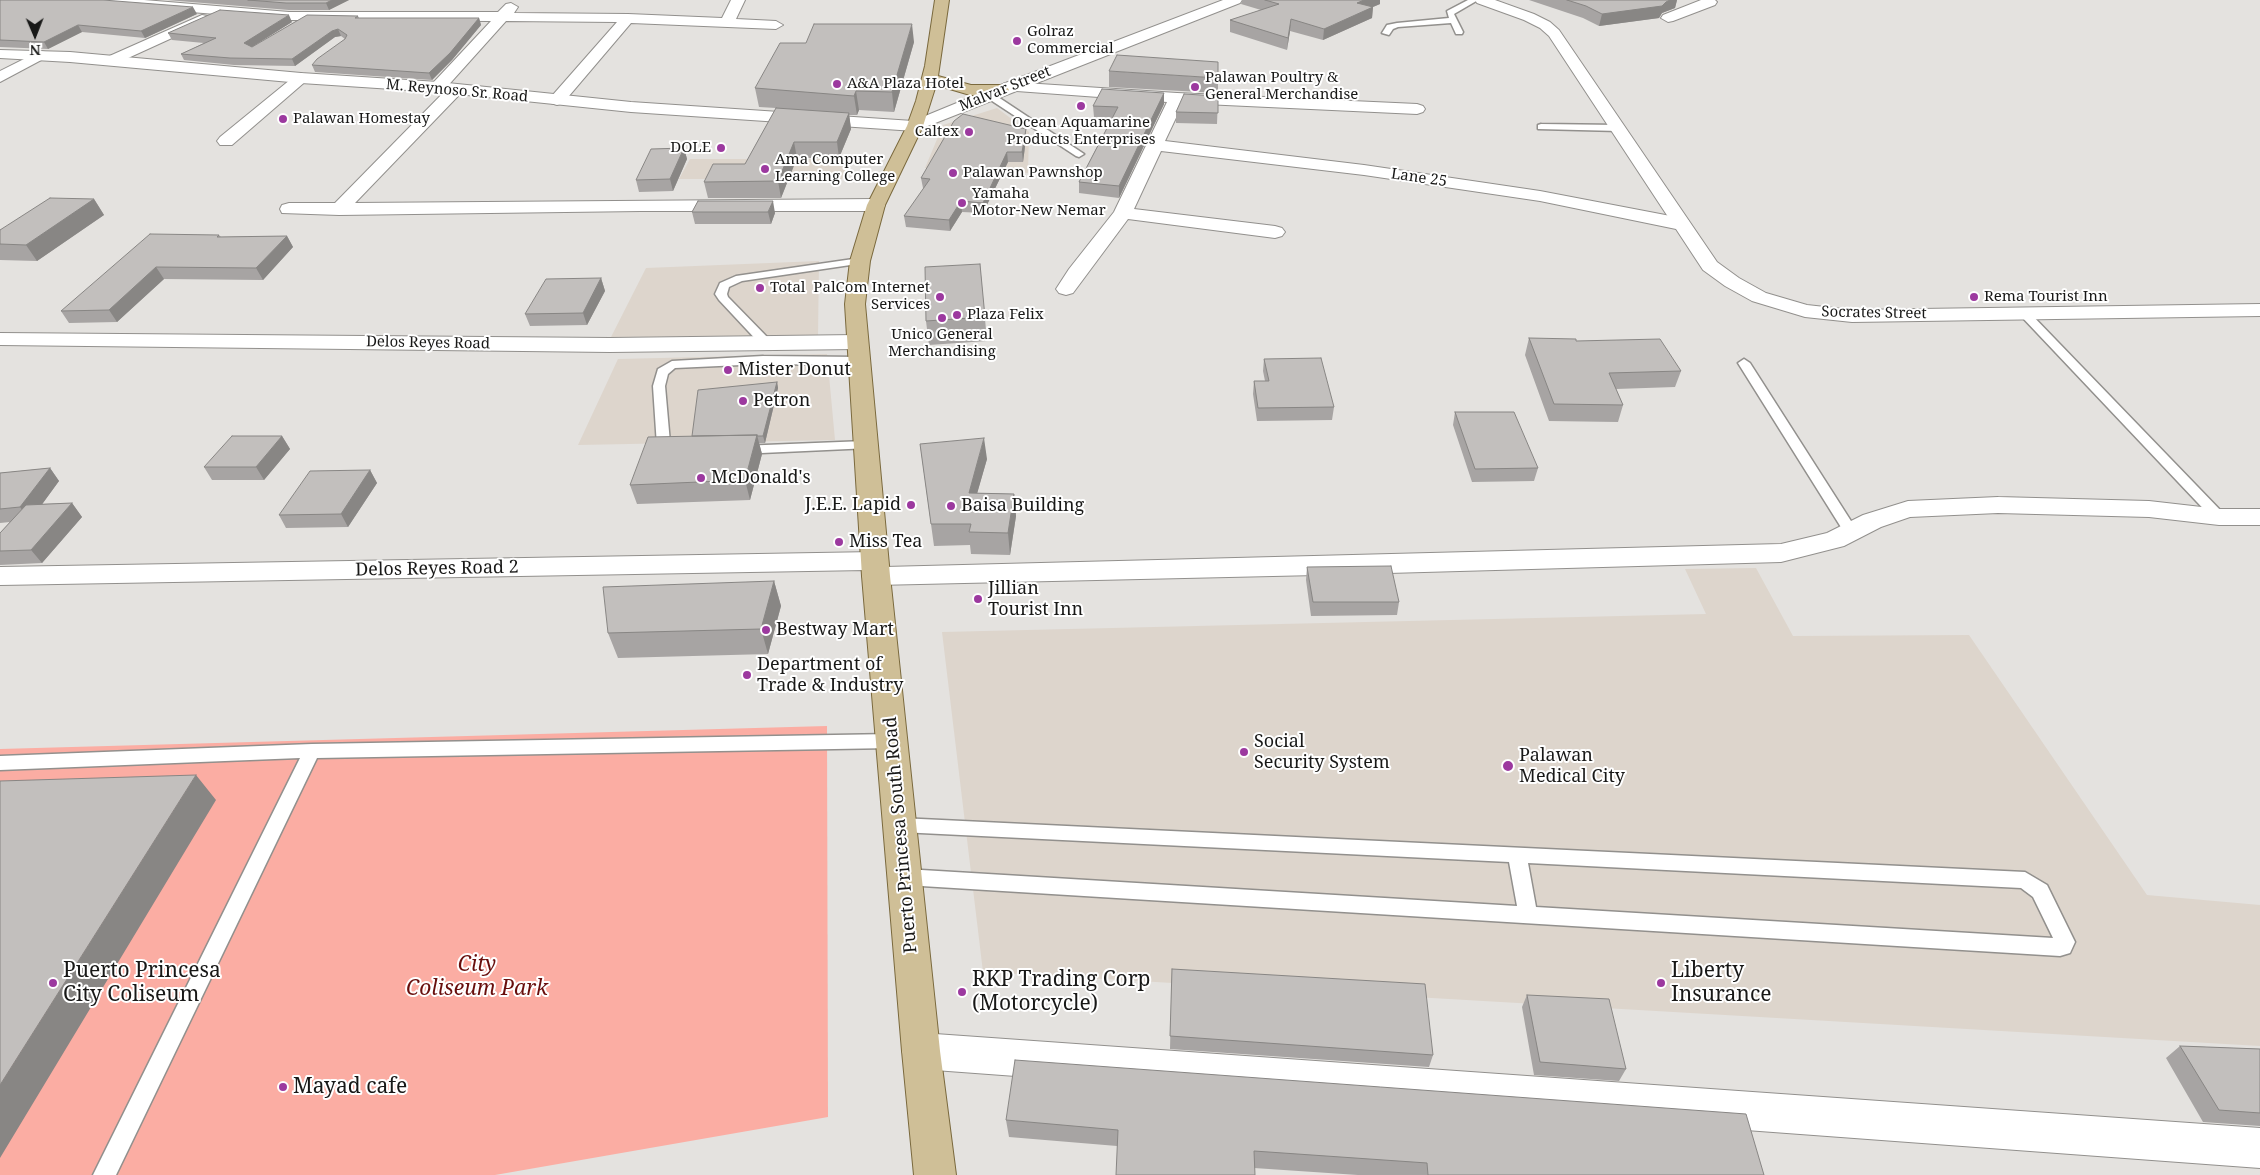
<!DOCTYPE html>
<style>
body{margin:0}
#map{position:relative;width:2260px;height:1175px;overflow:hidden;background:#e4e2df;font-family:"Noto Serif",serif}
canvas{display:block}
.north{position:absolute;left:10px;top:10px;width:50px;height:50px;-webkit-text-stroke:4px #fff;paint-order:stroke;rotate:179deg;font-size:14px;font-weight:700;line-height:20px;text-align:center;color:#181817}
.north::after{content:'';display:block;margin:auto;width:18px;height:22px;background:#181817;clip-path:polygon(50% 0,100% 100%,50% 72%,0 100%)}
</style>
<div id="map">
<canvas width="2260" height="1175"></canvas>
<div class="north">N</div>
</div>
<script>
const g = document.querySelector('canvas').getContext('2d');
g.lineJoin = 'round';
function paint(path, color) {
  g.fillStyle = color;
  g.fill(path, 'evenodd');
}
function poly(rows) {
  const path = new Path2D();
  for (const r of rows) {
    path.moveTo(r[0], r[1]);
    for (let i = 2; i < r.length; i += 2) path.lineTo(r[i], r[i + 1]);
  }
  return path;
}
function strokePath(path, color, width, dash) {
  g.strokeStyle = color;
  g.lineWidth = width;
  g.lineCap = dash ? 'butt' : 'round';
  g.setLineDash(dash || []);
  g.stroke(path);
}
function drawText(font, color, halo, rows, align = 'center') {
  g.font = font + ' "Noto Serif",serif';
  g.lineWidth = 4;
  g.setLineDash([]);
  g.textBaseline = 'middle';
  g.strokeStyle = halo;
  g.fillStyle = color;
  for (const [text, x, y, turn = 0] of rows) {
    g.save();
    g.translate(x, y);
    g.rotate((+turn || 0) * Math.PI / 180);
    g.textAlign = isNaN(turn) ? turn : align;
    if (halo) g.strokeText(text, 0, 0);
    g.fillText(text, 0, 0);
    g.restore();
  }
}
paint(poly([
 [997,108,1029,132,1028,173,925,168,943,125],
 [690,159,849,159,842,179,679,179],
 [819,261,818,336,611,337,646,268],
 [827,354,835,440,578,445,618,359],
 [1756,568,1793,636,1969,635,2147,895,2260,905,2260,1046,983,972,942,632,1706,614,1685,569]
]), '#ddd5cc');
paint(poly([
 [827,726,828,1117,495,1175,0,1175,0,749]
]), '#fbada3');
const lane = poly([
 [1468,0,1478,0,1454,14,1463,32,1462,34,1456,34,1451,23,1398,27,1393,29,1389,35,1382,33,1387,25,1397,23,1449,18,1447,11,1468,0],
 [986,93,992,93,1084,154,1079,157,1076,156,986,97,986,93],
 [1541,124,1619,125,1624,128,1619,131,1538,129,1538,125,1541,124],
 [860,258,864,259,865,261,864,263,742,281,729,287,727,294,728,297,770,340,772,343,770,346,762,346,719,300,715,294,720,283,736,276,860,258],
 [2024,310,2028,311,2224,514,2226,517,2224,520,2214,520,2020,315,2018,313,2020,311,2024,310],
 [763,356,858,357,864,361,858,365,763,364,675,368,668,374,665,386,670,443,680,445,682,448,675,452,659,449,657,446,653,386,658,369,672,361,763,356],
 [1744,359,1750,363,1858,532,1856,535,1846,535,1844,532,1738,363,1744,359],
 [865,441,872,445,870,448,740,454,733,450,740,446,865,441],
 [892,734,898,736,900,741,898,746,892,748,317,758,116,1175,93,1175,300,758,0,770,0,756,312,744,892,734],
 [900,818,2025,872,2047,885,2075,942,2070,953,2060,956,905,885,898,883,896,877,898,871,905,869,1517,906,1509,862,900,832,894,830,891,825,894,820,900,818],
 [1528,863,2021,888,2033,897,2053,938,1536,907,1528,863]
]);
const street = poly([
 [86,0,144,0,289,12,498,12,506,4,511,3,518,7,514,13,628,14,722,18,731,0,745,0,736,19,776,21,783,25,776,29,631,23,563,103,557,105,551,103,549,100,551,97,617,22,506,21,444,90,438,92,432,90,430,87,432,84,491,21,289,20,93,4,86,0],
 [1701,0,1715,0,1717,2,1715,5,1673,21,1668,22,1661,18,1663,15,1701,0],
 [202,15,207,16,209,19,207,22,115,64,105,64,102,61,105,58,202,15],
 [40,51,45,52,47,55,45,58,0,82,0,71,40,51],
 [301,73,306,75,309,78,306,81,232,145,220,145,217,141,220,137,296,75,301,73],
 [1009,82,1177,93,1417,104,1423,106,1425,109,1423,112,1417,114,1183,103,1165,141,1364,165,1540,191,1681,218,1688,220,1690,224,1688,228,1681,230,1540,201,1364,175,1161,151,1134,209,1275,226,1282,228,1285,232,1282,236,1275,238,1128,219,1073,293,1066,295,1059,293,1056,289,1069,269,1114,212,1167,102,1003,90,1001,87,1003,84,1009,82],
 [455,85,461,87,463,90,461,93,355,203,876,199,883,201,885,205,883,209,876,211,641,211,339,215,282,213,280,209,282,205,289,203,335,203,449,87,455,85],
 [0,333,610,338,857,335,865,337,868,342,865,347,857,349,610,352,0,345,0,333],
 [1998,497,2149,501,2219,509,2260,509,2260,525,2219,525,2149,517,1998,513,1910,517,1881,527,1844,546,1781,562,1317,575,876,585,866,583,862,576,866,570,0,585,0,567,875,552,885,555,888,561,885,567,1781,544,1827,533,1863,515,1908,501,1998,497],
 [921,1033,2260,1128,2260,1168,921,1069,907,1064,902,1051,907,1038,921,1033]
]);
const secondary = poly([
 [1223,0,1242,0,1240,3,915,131,631,112,438,92,301,83,70,62,0,58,0,50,70,52,301,73,438,82,631,102,913,121,1003,84,1223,0],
 [1475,0,1495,0,1534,14,1550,22,1559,30,1717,262,1739,278,1766,293,1807,305,1852,310,2260,304,2260,316,1852,322,1805,317,1752,301,1725,286,1703,270,1549,36,1540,28,1524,20,1477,3,1475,0]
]);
const primary = poly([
 [935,0,949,0,938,76,971,85,1001,85,1007,87,1009,90,1007,93,1001,95,970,95,936,85,923,126,885,205,870,261,865,304,890,576,940,1051,956,1175,914,1175,902,1051,862,576,845,304,850,261,867,205,907,126,916,101,925,66,935,0]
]);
strokePath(lane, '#92908d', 3);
strokePath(street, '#92908d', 2);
strokePath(secondary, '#92908d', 2);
strokePath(primary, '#7a693d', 2);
paint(lane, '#fff');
paint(street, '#fff');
paint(secondary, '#fff');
paint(primary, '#cfbf97');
paint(poly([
 [0,0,197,14,145,38,82,32,48,49,0,47],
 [167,0,349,0,329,10,289,10],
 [1242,0,1380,0,1380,4,1373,7,1372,18,1323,40,1290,31,1287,50,1230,32,1230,20,1261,10,1241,4],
 [1529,0,1677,0,1675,8,1662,13,1659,18,1599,26,1583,18],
 [358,16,359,18,479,18,481,25,452,60,432,80,315,72,312,65,345,39,341,36,335,37,295,66,234,65,184,60,181,54,204,43,172,40,168,33,292,22,252,47],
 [914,42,894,112,859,110,857,115,849,115,851,129,839,158,797,158,781,198,708,198,704,182,745,164,776,108,759,107,755,88,806,43],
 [1109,71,1218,78,1218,93,1109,87],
 [1164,93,1164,104,1119,198,1079,193,1079,182,1112,118,1094,117,1093,106],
 [1218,96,1217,124,1176,123,1176,112],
 [1026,139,1023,162,1008,162,983,213,962,212,950,231,906,227,904,216,924,189,923,188,921,178],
 [684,148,687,159,673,191,639,192,636,180],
 [94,199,104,215,37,261,0,260,0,230],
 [698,201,775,213,771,224,695,224,692,212],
 [219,235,221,237,287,236,293,247,263,280,164,279,117,322,69,323,61,311],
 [980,264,987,341,929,345,926,321],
 [601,278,605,291,587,325,530,326,525,314],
 [1529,338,1576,341,1681,371,1675,387,1616,389,1623,405,1618,422,1549,421,1525,355],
 [1264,359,1334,407,1332,420,1257,421,1253,394,1254,381,1265,381,1263,371],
 [777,382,778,388,765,443,759,443,762,454,750,500,637,504,630,485,692,436],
 [1455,412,1538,468,1534,481,1472,482,1453,425],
 [282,436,290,449,264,480,212,480,204,467],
 [920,444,987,459,977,493,1014,494,1016,516,1010,555,971,554,970,545,934,546],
 [50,468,59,481,42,504,72,503,82,517,42,563,0,565,0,533,10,522,0,523,0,473],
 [370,470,377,483,348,527,286,528,279,515],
 [1307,567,1399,602,1397,615,1311,616,1306,580],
 [774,581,781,606,768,654,618,658,608,633],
 [1172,969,1433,1055,1429,1067,1170,1049],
 [1527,995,1626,1069,1619,1081,1534,1075,1522,1007],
 [2180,1046,2260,1049,2260,1126,2203,1122,2166,1058],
 [1006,1120,1764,1175,1358,1175,1254,1168,1117,1146,1009,1137]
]), '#a7a4a3');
paint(poly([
 [332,0,349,0,329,10,326,3],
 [1364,0,1380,0,1380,4,1356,14,1357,3],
 [1666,0,1677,0,1675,8,1662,13,1659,18,1599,26,1602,14],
 [193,7,197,14,145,38,141,31],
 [1373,7,1372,18,1323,40,1324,29],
 [289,15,292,22,247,50,244,43],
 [479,18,481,25,452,60,432,80,429,73],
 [1291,19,1290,31,1287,50,1288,38],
 [912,24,914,42,894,112,892,92],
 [78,25,82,32,48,49,44,42],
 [338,29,341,36,335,37,295,66,292,59,332,31],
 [856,91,859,110,857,115,854,96],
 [1164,93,1164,104,1119,198,1119,186],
 [849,113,851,129,839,158,837,142],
 [1026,129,1026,139,1023,162,1022,152],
 [794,142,797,158,781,198,778,181],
 [684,148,687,159,673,191,670,179],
 [1007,152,1008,162,983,213,983,203],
 [94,199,104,215,37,261,26,245],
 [773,201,775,213,771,224,768,212],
 [961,201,962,212,950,231,949,220],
 [287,236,293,247,263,280,256,268],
 [156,267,164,279,117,322,109,310],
 [601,278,605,291,587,325,583,313],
 [777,382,778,388,765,443,763,436],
 [757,435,762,454,750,500,745,480],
 [282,436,290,449,264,480,256,467],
 [984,438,987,459,971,515,969,493],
 [50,468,59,481,30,521,20,507],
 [370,470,377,483,348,527,341,514],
 [1014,494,1016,516,1010,555,1008,533],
 [72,503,82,517,42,563,31,550],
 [774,581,781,606,768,654,761,629],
 [196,775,216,800,0,1158,0,1085]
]), '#888684');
const building = poly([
 [0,0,103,0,193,7,141,31,78,25,44,42,0,40,0,0],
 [248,0,332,0,326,3,286,3,248,0],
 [1265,0,1364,0,1357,3,1373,7,1324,29,1291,19,1288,38,1230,20,1279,4,1265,0],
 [1567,0,1670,0,1666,2,1662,6,1602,14,1586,6,1567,0],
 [220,10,289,15,244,43,252,47,307,15,358,16,355,18,479,18,450,53,429,73,312,65,317,59,345,39,347,35,338,29,332,31,292,59,230,58,181,54,216,38,168,33,220,10],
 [814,24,912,24,892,92,856,91,854,96,755,88,780,43,806,43,814,24],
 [1117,55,1218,62,1218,78,1109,71,1117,55],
 [1102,89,1164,93,1119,186,1079,182,1118,107,1093,106,1102,89],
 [1184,94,1218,96,1218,113,1176,112,1184,94],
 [776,108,849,113,837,142,794,142,778,181,704,182,713,164,745,164,776,108],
 [963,114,1026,129,1022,152,1007,152,983,203,961,201,949,220,904,216,930,179,921,178,954,121,963,114],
 [684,148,670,179,636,180,651,149,684,148],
 [50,198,94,199,26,245,0,244,0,230,50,198],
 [698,201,773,201,768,212,692,212,698,201],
 [150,234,219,235,217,237,287,236,256,268,156,267,109,310,61,311,150,234],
 [980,264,985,317,926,321,925,267,980,264],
 [601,278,583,313,525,314,546,279,601,278],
 [1529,338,1576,339,1576,341,1660,339,1681,371,1609,373,1623,405,1554,404,1529,338],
 [1321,358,1334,407,1258,408,1254,381,1269,381,1264,359,1321,358],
 [777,382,763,436,757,436,757,435,692,436,698,390,777,382],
 [1455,412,1514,412,1538,468,1475,469,1455,412],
 [757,435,745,480,630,485,648,437,757,435],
 [232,436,282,436,256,467,204,467,232,436],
 [984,438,969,493,1014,494,1008,533,969,532,971,524,931,524,920,444,984,438],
 [50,468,20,507,0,509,0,473,50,468],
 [370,470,341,514,279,515,310,471,370,470],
 [72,503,31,550,0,551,0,533,26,505,72,503],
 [1391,566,1399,602,1313,602,1307,567,1391,566],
 [774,581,761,629,608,633,603,587,774,581],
 [196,775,0,1085,0,781,196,775],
 [1172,969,1425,984,1433,1055,1170,1036,1172,969],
 [1527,995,1609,999,1626,1069,1540,1062,1527,995],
 [2180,1046,2260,1049,2260,1113,2219,1110,2180,1046],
 [1015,1060,1746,1114,1764,1175,1428,1175,1427,1163,1254,1151,1255,1175,1116,1175,1118,1130,1006,1120,1015,1060]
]);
paint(building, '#c2bfbd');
strokePath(building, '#888684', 1);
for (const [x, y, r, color] of [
 [1017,41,5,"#9c399f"],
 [837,84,5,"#9c399f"],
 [1195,87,5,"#9c399f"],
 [1081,106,5,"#9c399f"],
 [283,119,5,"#9c399f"],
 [969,132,5,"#9c399f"],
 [721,148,5,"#9c399f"],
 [765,169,5,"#9c399f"],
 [953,173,5,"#9c399f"],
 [962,203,5,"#9c399f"],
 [760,288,5,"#9c399f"],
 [940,297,5,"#9c399f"],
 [1974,297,5,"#9c399f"],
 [957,315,5,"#9c399f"],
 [942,318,5,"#9c399f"],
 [728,370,5,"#9c399f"],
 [743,401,5,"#9c399f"],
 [701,478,5,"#9c399f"],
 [911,505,5,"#9c399f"],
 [951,506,5,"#9c399f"],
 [839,542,5,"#9c399f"],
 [978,599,5,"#9c399f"],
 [766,630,5,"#9c399f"],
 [747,675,5,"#9c399f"],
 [1244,752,5,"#9c399f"],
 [1508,766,6,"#9c399f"],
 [53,983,5,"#9c399f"],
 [1661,983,5,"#9c399f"],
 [962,992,5,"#9c399f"],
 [283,1087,5,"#9c399f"]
]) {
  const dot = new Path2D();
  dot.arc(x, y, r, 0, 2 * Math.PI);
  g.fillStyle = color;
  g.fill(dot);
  strokePath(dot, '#fff', 2);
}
drawText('15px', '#181817', '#fff', [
 ["Golraz",1027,32],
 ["Commercial",1027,49],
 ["Palawan Poultry &",1205,78],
 ["General Merchandise",1205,95],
 ["A&A Plaza Hotel",847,84],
 ["Palawan Homestay",293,119],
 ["Ocean Aquamarine",1081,123,"center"],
 ["Products Enterprises",1081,140,"center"],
 ["Caltex",959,132,"right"],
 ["DOLE",711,148,"right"],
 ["Ama Computer",775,160],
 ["Learning College",775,177],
 ["Palawan Pawnshop",963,173],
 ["Yamaha",972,194],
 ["Motor-New Nemar",972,211],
 ["Total",770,288],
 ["PalCom Internet",930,288,"right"],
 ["Services",930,305,"right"],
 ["Rema Tourist Inn",1984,297],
 ["Plaza Felix",967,315],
 ["Unico General",942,335,"center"],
 ["Merchandising",942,352,"center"]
], 'left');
drawText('15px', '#181817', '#fff', [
 ["Malvar Street",1005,89,-22],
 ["M. Reynoso Sr. Road",457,91,5],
 ["Lane 25",1419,178,8],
 ["Socrates Street",1874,313,1],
 ["Delos Reyes Road",428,343,1]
]);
drawText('18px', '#181817', '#fff', [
 ["Mister Donut",738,370],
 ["Petron",753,401],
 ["McDonald's",711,478],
 ["J.E.E. Lapid",901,505,"right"],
 ["Baisa Building",961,506],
 ["Miss Tea",849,542],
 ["Jillian",988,589],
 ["Tourist Inn",988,610],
 ["Bestway Mart",776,630],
 ["Department of",757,665],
 ["Trade & Industry",757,686],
 ["Social",1254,742],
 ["Security System",1254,763],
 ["Palawan",1519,756],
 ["Medical City",1519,777]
], 'left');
drawText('18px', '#181817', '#fff', [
 ["Delos Reyes Road 2",437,569,-1],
 ["Puerto Princesa South Road",901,835,-95]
]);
drawText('italic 21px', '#680e0c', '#fff', [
 ["City",477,965],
 ["Coliseum Park",477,989]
]);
drawText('21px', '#181817', '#fff', [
 ["Puerto Princesa",63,971],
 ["City Coliseum",63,995],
 ["Liberty",1671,971],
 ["Insurance",1671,995],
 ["RKP Trading Corp",972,980],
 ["(Motorcycle)",972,1004],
 ["Mayad cafe",293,1087]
], 'left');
</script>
